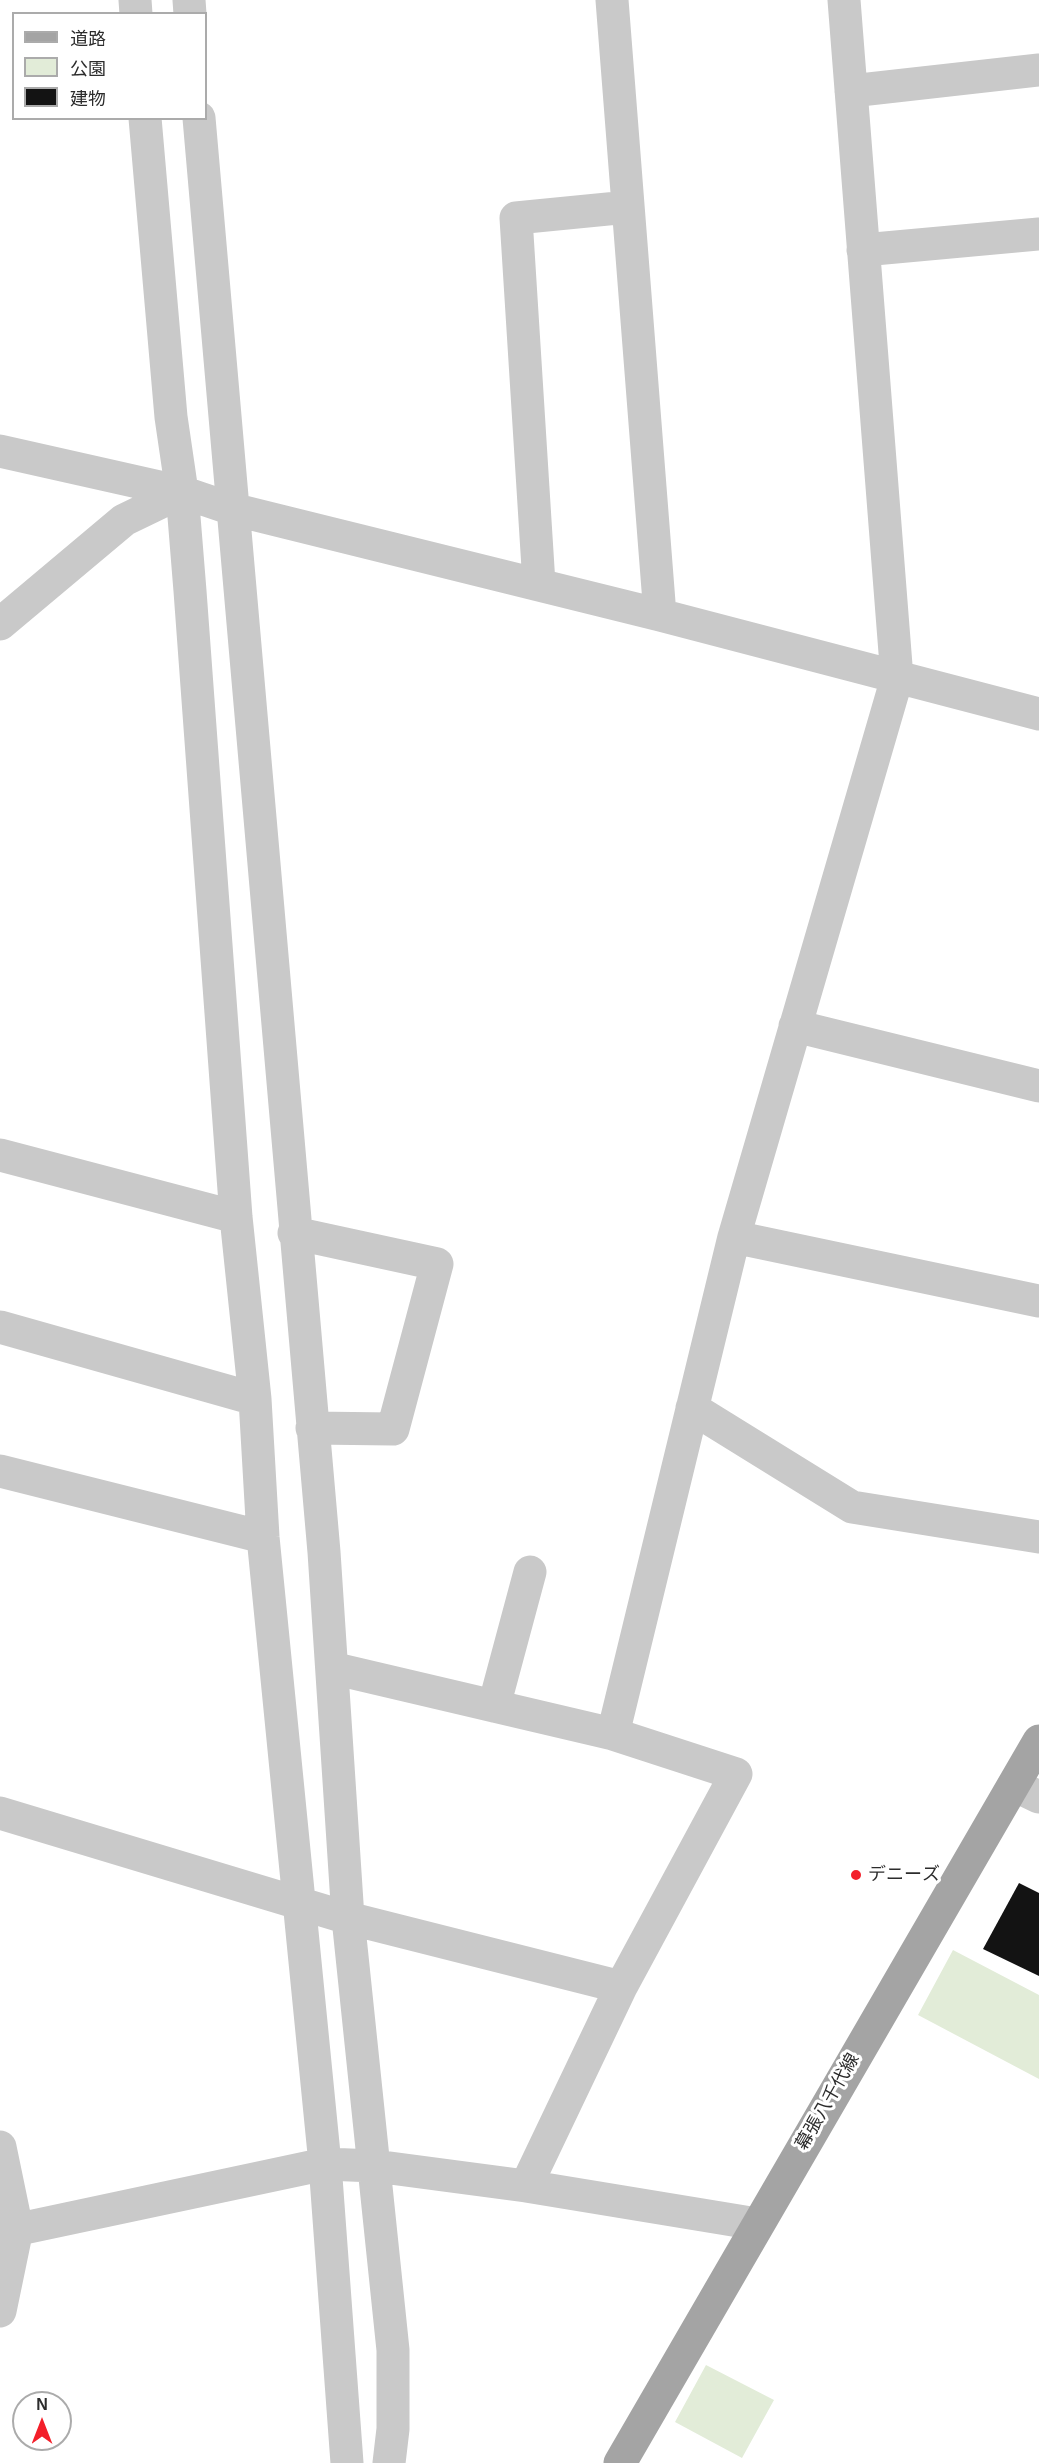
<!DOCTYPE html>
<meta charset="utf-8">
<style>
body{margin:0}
#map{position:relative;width:1039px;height:2463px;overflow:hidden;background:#fff;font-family:Arial,"Noto Sans JP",sans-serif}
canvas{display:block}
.legend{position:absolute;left:12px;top:12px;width:195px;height:108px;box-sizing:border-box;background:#fff;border:2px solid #ababab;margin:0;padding:8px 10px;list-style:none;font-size:18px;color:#2c2c2c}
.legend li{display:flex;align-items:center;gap:12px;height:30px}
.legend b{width:30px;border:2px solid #ababab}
.north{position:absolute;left:12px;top:2391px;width:60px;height:60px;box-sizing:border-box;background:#fff;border:2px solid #ababab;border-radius:50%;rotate:0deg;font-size:16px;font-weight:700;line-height:24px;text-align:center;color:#2c2c2c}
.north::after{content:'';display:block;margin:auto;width:21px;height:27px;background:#f31f2a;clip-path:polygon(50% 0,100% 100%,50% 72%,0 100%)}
</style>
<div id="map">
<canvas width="1039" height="2463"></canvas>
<ul class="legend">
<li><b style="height:8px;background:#a4a4a4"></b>道路</li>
<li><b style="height:16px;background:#e2ecd8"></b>公園</li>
<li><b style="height:16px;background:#131313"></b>建物</li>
</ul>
<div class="north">N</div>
</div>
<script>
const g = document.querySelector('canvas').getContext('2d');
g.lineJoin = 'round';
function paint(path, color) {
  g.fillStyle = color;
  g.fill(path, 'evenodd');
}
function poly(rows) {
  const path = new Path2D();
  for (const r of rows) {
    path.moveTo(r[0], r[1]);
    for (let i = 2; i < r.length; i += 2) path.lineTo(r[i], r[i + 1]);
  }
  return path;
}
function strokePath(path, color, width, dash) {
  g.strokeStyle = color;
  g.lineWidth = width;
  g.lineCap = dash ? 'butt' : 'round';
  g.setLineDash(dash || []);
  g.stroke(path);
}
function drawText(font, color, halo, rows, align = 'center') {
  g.font = font + ' Arial,"Noto Sans JP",sans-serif';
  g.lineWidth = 6;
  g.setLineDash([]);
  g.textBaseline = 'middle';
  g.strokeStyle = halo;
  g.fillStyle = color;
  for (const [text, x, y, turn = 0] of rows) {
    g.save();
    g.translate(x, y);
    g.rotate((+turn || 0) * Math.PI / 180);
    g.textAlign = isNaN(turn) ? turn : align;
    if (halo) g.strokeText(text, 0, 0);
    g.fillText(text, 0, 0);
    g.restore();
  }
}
paint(poly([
 [953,1950,1039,1995,1039,2079,918,2015],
 [706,2365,774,2400,742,2458,675,2422]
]), '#e2ecd8');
paint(poly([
 [1019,1883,1039,1893,1039,1976,983,1949]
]), '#131313');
strokePath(poly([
 [135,0,136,14],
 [189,0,190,14],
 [612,0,660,615],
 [851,91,1039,70],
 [145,118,171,417,182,492,190,591,236,1217,255,1399,263,1537,325,2164,347,2463],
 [199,118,324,1552,348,1918,393,2350,393,2429,389,2463],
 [863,250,1039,234],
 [0,451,182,492,232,509,660,615,1039,714],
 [539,584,516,218,628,207],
 [0,624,124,520,182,492],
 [795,1026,1039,1086],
 [0,1155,236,1217],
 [294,1233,437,1264,393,1429,312,1428],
 [734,1237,1039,1301],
 [0,1327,255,1399],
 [692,1408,852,1507,1039,1537],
 [0,1471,263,1537],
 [332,1668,613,1734],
 [494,1706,530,1572],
 [1014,1785,1039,1797],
 [0,1813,348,1918,621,1987],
 [0,2147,17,2229,0,2311],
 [526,2186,621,1987,736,1774,613,1734,734,1237,897,678,844,0],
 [0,2233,325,2164,375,2166,526,2186,757,2224]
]), '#c9c9c9', 33);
strokePath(poly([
 [620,2463,1039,1741]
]), '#a4a4a4', 33);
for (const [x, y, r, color] of [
 [856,1875,6,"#f31f2a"]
]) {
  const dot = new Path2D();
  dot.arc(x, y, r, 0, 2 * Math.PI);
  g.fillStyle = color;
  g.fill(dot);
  strokePath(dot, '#fff', 2);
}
drawText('18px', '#2c2c2c', '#fff', [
 ["デニーズ",868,1875]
], 'left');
drawText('18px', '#2c2c2c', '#fff', [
 ["幕張八千代線",828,2102,-60]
]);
</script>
